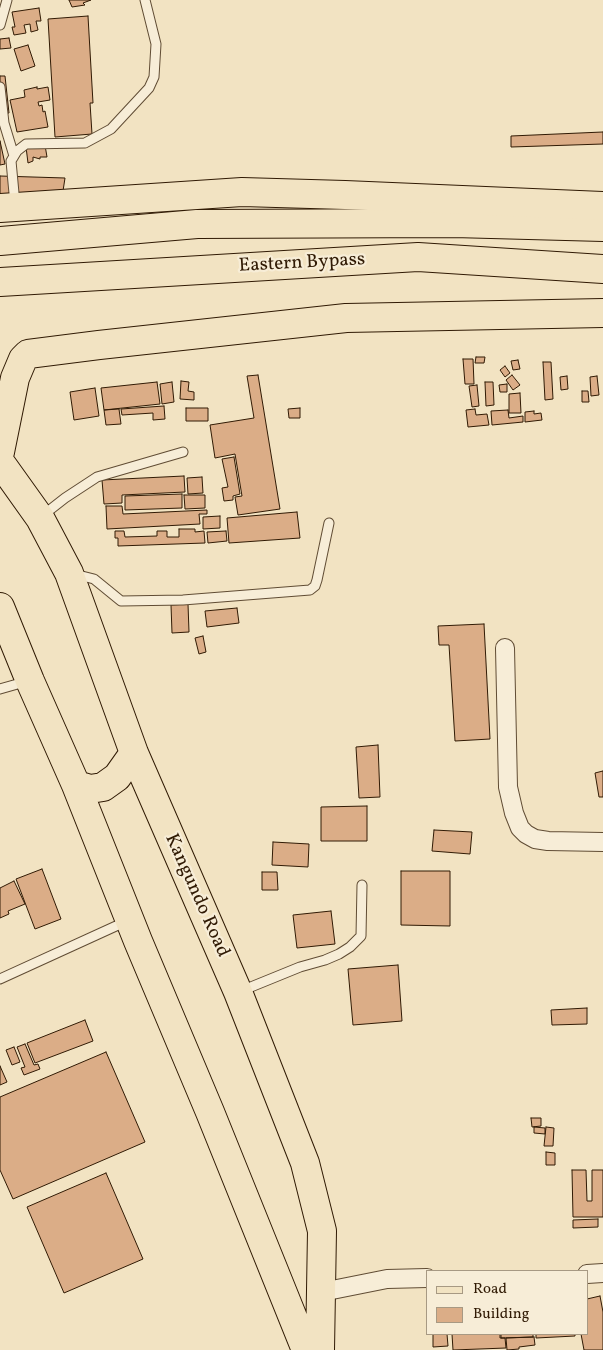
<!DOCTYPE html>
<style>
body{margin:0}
#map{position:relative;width:603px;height:1350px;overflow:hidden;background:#f2e3c2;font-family:Vollkorn,serif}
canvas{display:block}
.legend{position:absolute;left:426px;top:1270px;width:162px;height:65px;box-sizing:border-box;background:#f7edd7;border:1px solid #a79983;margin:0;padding:6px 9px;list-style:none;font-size:15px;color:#301a04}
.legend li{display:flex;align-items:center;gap:10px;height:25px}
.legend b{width:25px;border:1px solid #a79983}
</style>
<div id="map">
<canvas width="603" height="1350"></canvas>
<ul class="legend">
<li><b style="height:6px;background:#f2e3c2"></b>Road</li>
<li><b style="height:14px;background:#dbad87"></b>Building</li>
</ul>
</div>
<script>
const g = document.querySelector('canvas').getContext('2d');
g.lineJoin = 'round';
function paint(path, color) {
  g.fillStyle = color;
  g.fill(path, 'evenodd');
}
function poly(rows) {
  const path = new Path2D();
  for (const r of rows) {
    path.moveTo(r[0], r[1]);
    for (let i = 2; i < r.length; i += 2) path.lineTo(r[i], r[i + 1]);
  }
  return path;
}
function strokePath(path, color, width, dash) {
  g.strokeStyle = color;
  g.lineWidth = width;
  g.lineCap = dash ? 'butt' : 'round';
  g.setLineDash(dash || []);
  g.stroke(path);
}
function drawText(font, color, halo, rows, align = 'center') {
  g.font = font + ' Vollkorn,serif';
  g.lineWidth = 4.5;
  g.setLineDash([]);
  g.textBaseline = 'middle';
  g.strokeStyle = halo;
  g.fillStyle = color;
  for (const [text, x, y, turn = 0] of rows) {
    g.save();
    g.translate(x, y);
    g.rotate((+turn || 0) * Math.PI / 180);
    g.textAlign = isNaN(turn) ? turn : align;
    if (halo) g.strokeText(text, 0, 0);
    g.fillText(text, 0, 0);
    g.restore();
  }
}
const building = poly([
 [69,0,91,0,83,3,85,5,72,7,69,0],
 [39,8,41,21,36,21,38,30,31,32,30,24,24,25,26,33,14,35,12,27,15,27,12,12,39,8],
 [88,16,93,103,90,103,92,134,55,137,48,19,88,16],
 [9,38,11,48,0,49,0,39,9,38],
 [28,45,35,66,21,71,14,49,28,45],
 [0,76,5,76,9,113,0,114,0,76],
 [37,87,37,89,48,87,50,100,38,102,39,106,42,105,43,112,45,111,48,127,17,132,10,100,25,97,24,90,37,87],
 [603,132,603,144,511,147,511,136,603,132],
 [0,141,5,164,0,165,0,141],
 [45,145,47,157,40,157,40,159,33,157,33,161,28,163,26,147,45,145],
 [0,176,65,178,63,191,0,197,0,176],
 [476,357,485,357,484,363,475,363,476,357],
 [463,359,473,359,474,384,465,384,463,359],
 [518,360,520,369,513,370,511,361,518,360],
 [543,362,551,362,553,399,545,400,543,362],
 [505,366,510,373,505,377,500,370,505,366],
 [258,375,280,509,238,515,235,497,242,496,235,454,215,458,210,425,254,418,247,376,258,375],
 [512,375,520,385,513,390,506,380,512,375],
 [567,376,568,389,561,390,560,377,567,376],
 [597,376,599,395,591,396,590,377,597,376],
 [181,381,189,382,188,391,194,392,194,400,180,399,181,381],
 [157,382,160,404,104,410,101,388,157,382],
 [172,382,174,402,162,404,160,384,172,382],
 [485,382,493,382,494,405,486,406,485,382],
 [507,384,507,392,500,392,499,385,507,384],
 [477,385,479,406,472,407,469,386,477,385],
 [95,388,99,416,74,420,70,392,95,388],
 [582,391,588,391,589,402,582,402,582,391],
 [520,393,521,413,509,413,509,394,520,393],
 [164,406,165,419,153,420,153,413,122,415,121,409,164,406],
 [186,408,208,408,208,421,186,421,186,408],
 [300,408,300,418,289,418,288,409,300,408],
 [119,409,121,424,106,425,104,410,119,409],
 [475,409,476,415,487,414,489,425,468,427,466,410,475,409],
 [508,410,509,418,523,416,523,422,492,425,491,411,508,410],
 [534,411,534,414,541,413,542,420,525,422,525,412,534,411],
 [234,457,240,494,233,496,233,500,224,501,222,488,228,487,222,459,234,457],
 [184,476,185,492,122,495,122,503,104,504,102,480,184,476],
 [202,477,203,493,188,494,187,478,202,477],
 [182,494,182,508,125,510,125,496,182,494],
 [184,495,205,495,205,508,185,509,184,495],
 [106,506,122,506,123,514,207,510,207,514,199,514,200,524,107,529,106,506],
 [297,512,300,538,229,543,227,518,297,512],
 [220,516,220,528,203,529,203,517,220,516],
 [179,529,195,529,195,532,204,531,205,543,118,546,118,538,115,538,115,531,124,531,125,537,157,536,157,531,167,531,167,537,179,537,179,529],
 [226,531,227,541,208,543,207,532,226,531],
 [188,604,189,632,172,633,171,605,188,604],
 [237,608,239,623,207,627,205,611,237,608],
 [484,624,490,739,455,741,449,645,439,645,438,626,484,624],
 [203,636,206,652,199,654,195,638,203,636],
 [378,745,380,797,359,798,356,747,378,745],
 [603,771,603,797,599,797,595,773,603,771],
 [367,806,367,841,321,841,321,807,367,806],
 [434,830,472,832,470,854,432,851,434,830],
 [273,842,309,844,308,867,272,865,273,842],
 [42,869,61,919,35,929,16,879,42,869],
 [401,871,450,871,450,926,401,925,401,871],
 [262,872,277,872,278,890,262,890,262,872],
 [14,881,25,904,8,911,9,914,0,918,0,888,14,881],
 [331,911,335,944,297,948,293,915,331,911],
 [398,965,402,1021,353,1025,348,969,398,965],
 [587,1008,587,1024,552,1025,551,1010,587,1008],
 [85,1020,93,1041,35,1063,27,1043,85,1020],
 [25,1044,34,1065,38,1064,40,1069,24,1075,21,1068,25,1067,17,1047,25,1044],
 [14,1047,20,1062,12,1065,6,1050,14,1047],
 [106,1052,145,1142,13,1199,0,1170,0,1097,106,1052],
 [0,1066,7,1082,0,1085,0,1066],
 [531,1118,541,1118,541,1126,532,1127,531,1118],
 [534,1127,545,1128,545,1134,534,1133,534,1127],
 [546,1127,554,1128,553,1146,544,1146,546,1127],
 [546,1152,555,1153,555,1165,546,1165,546,1152],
 [572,1170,586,1170,587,1201,592,1201,592,1170,603,1170,603,1217,573,1217,572,1170],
 [106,1173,143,1259,64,1293,27,1207,106,1173],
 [598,1219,598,1227,573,1228,573,1220,598,1219],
 [600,1296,603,1312,603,1350,584,1350,581,1334,587,1334,587,1299,600,1296],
 [433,1334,447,1334,448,1346,433,1347,433,1334],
 [452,1334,500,1334,500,1338,505,1338,506,1348,453,1350,452,1334],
 [501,1334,533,1334,533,1337,501,1338,501,1334],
 [536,1334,575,1334,575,1336,536,1338,536,1334],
 [534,1337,535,1345,519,1347,519,1349,507,1350,506,1338,534,1337]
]);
paint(building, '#dbad87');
strokePath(building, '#301a04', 1);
const lane = poly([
 [0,25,7,0],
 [0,87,4,123,14,156],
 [15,204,11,161,17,151,26,144,85,143,111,129,149,88,154,77,156,44,145,0],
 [42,516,65,498,97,477,183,452],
 [74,574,94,579,121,601,183,600,310,590,315,586,317,580,329,523],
 [0,689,28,681],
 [0,979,127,921],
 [241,991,300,967,325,960,339,954,350,947,361,936,362,885]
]);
const street = poly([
 [505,648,508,787,514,813,520,828,526,834,535,839,548,841,603,842],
 [587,1274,603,1273],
 [322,1292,387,1279,427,1278]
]);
const primary = poly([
 [0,241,197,224,454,223,603,227],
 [0,282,418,257,603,269]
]);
const highway = poly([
 [0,208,242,192,345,195,603,206],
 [0,452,15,378,23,359,28,354,99,345,346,318,603,313],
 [0,462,40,518,69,573,134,753,238,992,305,1163,322,1231,320,1350],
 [0,607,30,681,76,785,138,941,210,1112,306,1350],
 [76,785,90,789,103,787,117,777,134,753]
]);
strokePath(lane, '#604c34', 11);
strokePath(street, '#604c34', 20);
strokePath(primary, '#301a04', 30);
strokePath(highway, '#301a04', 30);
strokePath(lane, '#f7edd7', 9);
strokePath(street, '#f7edd7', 18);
strokePath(primary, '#f2e3c2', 28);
strokePath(highway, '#f2e3c2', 28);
drawText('19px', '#301a04', '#f7edd7', [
 ["Eastern Bypass",302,264,-3],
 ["Kangundo Road",196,896,66]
]);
</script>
